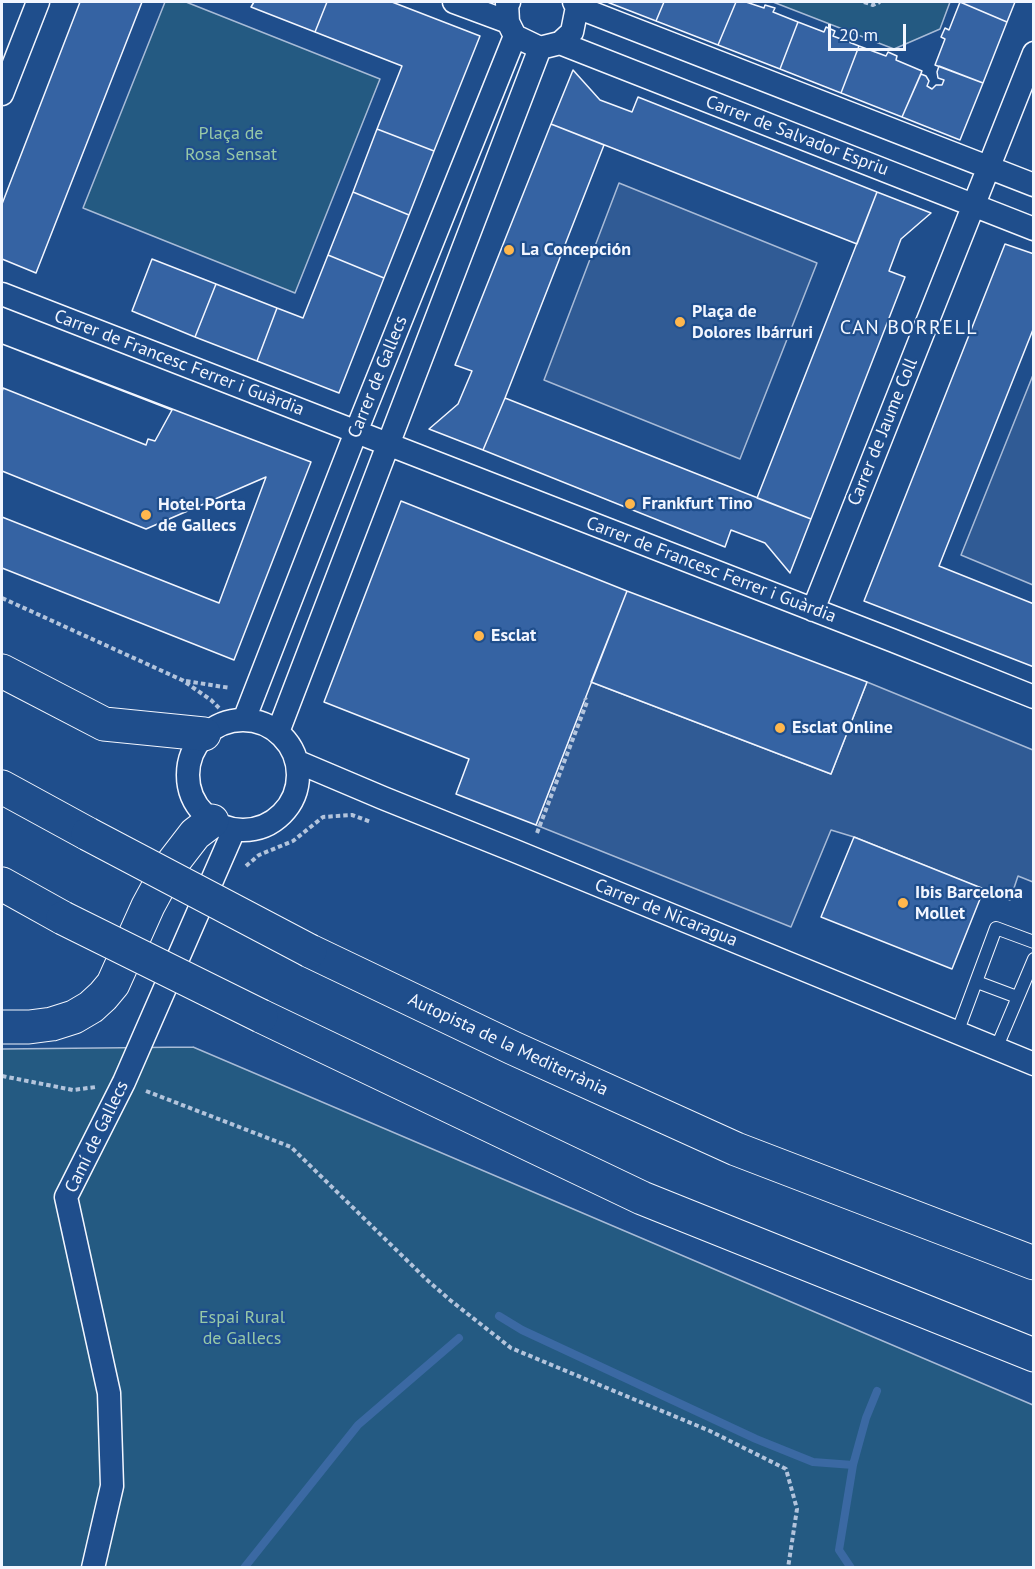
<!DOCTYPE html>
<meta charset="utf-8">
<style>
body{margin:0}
#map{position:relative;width:1035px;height:1569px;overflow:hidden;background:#1f4e8c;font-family:"PT Sans",sans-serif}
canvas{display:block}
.frame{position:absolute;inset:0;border:3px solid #f2f6ff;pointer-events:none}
.scale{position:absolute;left:828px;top:24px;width:78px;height:27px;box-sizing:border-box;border:3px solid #f2f6ff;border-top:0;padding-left:8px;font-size:18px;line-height:21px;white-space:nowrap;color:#f2f6ff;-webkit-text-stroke:4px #1f4e8c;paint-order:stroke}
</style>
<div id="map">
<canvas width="1035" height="1569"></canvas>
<div class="frame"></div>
<div class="scale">20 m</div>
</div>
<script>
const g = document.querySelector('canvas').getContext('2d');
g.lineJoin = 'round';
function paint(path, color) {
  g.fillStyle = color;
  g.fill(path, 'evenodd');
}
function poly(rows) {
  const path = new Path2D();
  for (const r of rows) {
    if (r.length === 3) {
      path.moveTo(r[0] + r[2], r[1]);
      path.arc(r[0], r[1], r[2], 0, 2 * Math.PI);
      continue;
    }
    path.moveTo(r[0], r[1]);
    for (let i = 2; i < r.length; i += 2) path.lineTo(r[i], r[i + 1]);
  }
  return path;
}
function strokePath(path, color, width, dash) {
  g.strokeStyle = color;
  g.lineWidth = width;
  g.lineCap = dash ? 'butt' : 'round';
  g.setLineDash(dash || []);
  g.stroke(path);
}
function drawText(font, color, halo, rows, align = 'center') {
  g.font = font + ' "PT Sans",sans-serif';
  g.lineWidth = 4.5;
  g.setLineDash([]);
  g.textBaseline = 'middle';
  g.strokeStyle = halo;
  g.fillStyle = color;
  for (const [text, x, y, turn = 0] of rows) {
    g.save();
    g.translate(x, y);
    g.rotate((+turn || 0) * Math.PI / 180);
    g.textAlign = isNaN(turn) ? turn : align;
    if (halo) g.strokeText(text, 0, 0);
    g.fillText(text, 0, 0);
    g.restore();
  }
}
const green = poly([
 [165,2,186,2,380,79,295,293,83,208,165,2],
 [773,2,950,2,940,29,894,49,773,2],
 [193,1047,1033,1405,1033,1567,2,1567,2,1049,193,1047]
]);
paint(green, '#245a82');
strokePath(green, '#a8bbd7', 1.5);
const parking = poly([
 [619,183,817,263,740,459,544,380,619,183],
 [1033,375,1033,585,961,555,1033,375],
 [591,682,831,774,867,682,1033,750,1033,882,1018,876,1010,900,854,837,831,830,791,927,536,825,591,682]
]);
paint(parking, '#305b95');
strokePath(parking, '#a8bbd7', 1.5);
strokePath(poly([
 [499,1316,522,1330,756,1439,813,1462,853,1465],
 [244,1568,358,1425,459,1338],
 [851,1568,839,1550,853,1465,866,1418,877,1391]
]), '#3b69a3', 8);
const building = poly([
 [80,2,142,2,36,273,2,259,2,204,80,2],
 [254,2,327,2,315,32,251,7,254,2],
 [327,2,392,2,480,36,434,151,377,129,402,66,315,32,327,2],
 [607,2,664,2,656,21,607,2],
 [664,2,736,2,718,45,656,21,664,2],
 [736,2,746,2,764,8,765,5,775,8,773,12,798,22,780,69,718,45,736,2],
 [960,2,1015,2,1007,22,960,2],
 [960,2,1007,22,983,83,935,65,945,39,941,37,945,28,949,30,960,2],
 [798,22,824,32,826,27,835,31,833,36,859,46,841,93,780,69,798,22],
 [859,46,886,56,888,52,897,56,896,60,922,71,902,117,841,93,859,46],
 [939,66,983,83,960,140,902,117,921,74,926,76,929,81,927,86,932,89,936,85,942,85,944,80,938,78,937,72,939,66],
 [573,70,600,100,632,112,638,97,877,192,857,244,551,124,573,70],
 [551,124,604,145,505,398,483,450,429,429,458,404,472,371,455,365,551,124],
 [377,129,434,151,409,215,353,192,377,129],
 [353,192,409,215,384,278,328,255,353,192],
 [877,192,931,213,901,239,889,271,905,277,811,519,757,498,877,192],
 [1005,244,1034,254,1034,327,939,566,1034,604,1034,667,864,601,1005,244],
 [328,255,384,278,339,393,257,361,277,308,303,318,328,255],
 [152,259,216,284,195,337,132,311,152,259],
 [216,284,277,308,257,361,195,337,216,284],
 [2,344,172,410,155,441,148,439,146,445,3,388,2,392,2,344],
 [2,344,311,462,234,660,2,568,2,344],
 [505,398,811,519,790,573,765,543,731,530,725,547,483,450,505,398],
 [2,471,146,529,266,477,219,603,2,517,2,471],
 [401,501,627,591,536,825,456,794,469,759,324,702,401,501],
 [627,591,867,682,831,774,591,682,627,591],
 [854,837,984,889,952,969,821,917,854,837]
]);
paint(building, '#3563a3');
strokePath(building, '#f2f6ff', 1.5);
const service = poly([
 [977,982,1017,997],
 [957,1033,996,928,1034,942],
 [996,1049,1034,959]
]);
const minor = poly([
 [454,2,508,22],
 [509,2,507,3,508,22,515,36,540,48,560,43,572,32,577,7,574,2],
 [577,7,1034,185],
 [560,43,1034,229],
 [2,94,38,2],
 [2,294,894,641,1034,697],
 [813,610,1034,53],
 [243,775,55],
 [244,720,356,432,515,36],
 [278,732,540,48],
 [298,762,383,798,515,851,1034,1064],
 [93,1568,112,1486,109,1393,66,1197,124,1082,234,830]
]);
const motorway = poly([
 [2,671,104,724,204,734],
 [2,787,88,834],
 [2,884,63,918],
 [310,951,513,1048,736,1149,1034,1263],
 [261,1016,642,1198,1034,1355],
 [2,1027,29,1027,52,1024,74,1017,91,1007,103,996,113,984,148,906,168,869,195,834,212,821]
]);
strokePath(service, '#f2f6ff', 14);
strokePath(minor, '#f2f6ff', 25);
strokePath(motorway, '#f2f6ff', 35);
strokePath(poly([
 [864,2,873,5,880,2],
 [2,598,182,680,211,700,219,708],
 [186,681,230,688],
 [537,833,587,702,585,698],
 [246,866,259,855,293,841,323,817,352,815,371,822],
 [2,1076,73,1090,96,1087],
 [146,1091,291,1147,426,1279,450,1300,511,1348,710,1431,786,1469,797,1509,788,1568]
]), '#b3c4dc', 4, [4.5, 3]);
strokePath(service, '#1f4e8c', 12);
strokePath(minor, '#1f4e8c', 22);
strokePath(motorway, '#1f4e8c', 33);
const motorwayBridge = poly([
 [88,834,310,951],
 [63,918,261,1016]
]);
strokePath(motorwayBridge, '#f2f6ff', 35, []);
strokePath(motorwayBridge, '#1f4e8c', 33);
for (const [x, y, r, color] of [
 [509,250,6,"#ffb74d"],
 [680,322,6,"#ffb74d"],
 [630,504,6,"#ffb74d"],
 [146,515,6,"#ffb74d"],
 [479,636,6,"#ffb74d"],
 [780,728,6,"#ffb74d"],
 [903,903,6,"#ffb74d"]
]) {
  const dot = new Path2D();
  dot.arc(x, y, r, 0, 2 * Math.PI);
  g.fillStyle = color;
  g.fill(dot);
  strokePath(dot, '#1f4e8c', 2);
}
drawText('18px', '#97c8a6', '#1f4e8c', [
 ["Plaça de",231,134],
 ["Rosa Sensat",231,155],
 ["Espai Rural",242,1318],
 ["de Gallecs",242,1339]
]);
drawText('18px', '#f2f6ff', '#1f4e8c', [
 ["Carrer de Salvador Espriu",797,136,21],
 ["Carrer de Francesc Ferrer i Guàrdia",179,363,21],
 ["Carrer de Gallecs",378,377,-68],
 ["Carrer de Jaume Coll",883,432,-68],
 ["Carrer de Francesc Ferrer i Guàrdia",711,570,21],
 ["Carrer de Nicaragua",666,913,22],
 ["Autopista de la Mediterrània",508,1045,25],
 ["Camí de Gallecs",97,1137,-64]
]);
drawText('bold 18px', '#f2f6ff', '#1f4e8c', [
 ["La Concepción",521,250],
 ["Plaça de",692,312],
 ["Dolores Ibárruri",692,333],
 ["Frankfurt Tino",642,504],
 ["Hotel Porta",158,505],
 ["de Gallecs",158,526],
 ["Esclat",491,636],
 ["Esclat Online",792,728],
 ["Ibis Barcelona",915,893],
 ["Mollet",915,914]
], 'left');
g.letterSpacing = '1.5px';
drawText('20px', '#f2f6ff', '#1f4e8c', [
 ["CAN BORRELL",909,328]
]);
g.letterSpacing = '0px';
</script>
